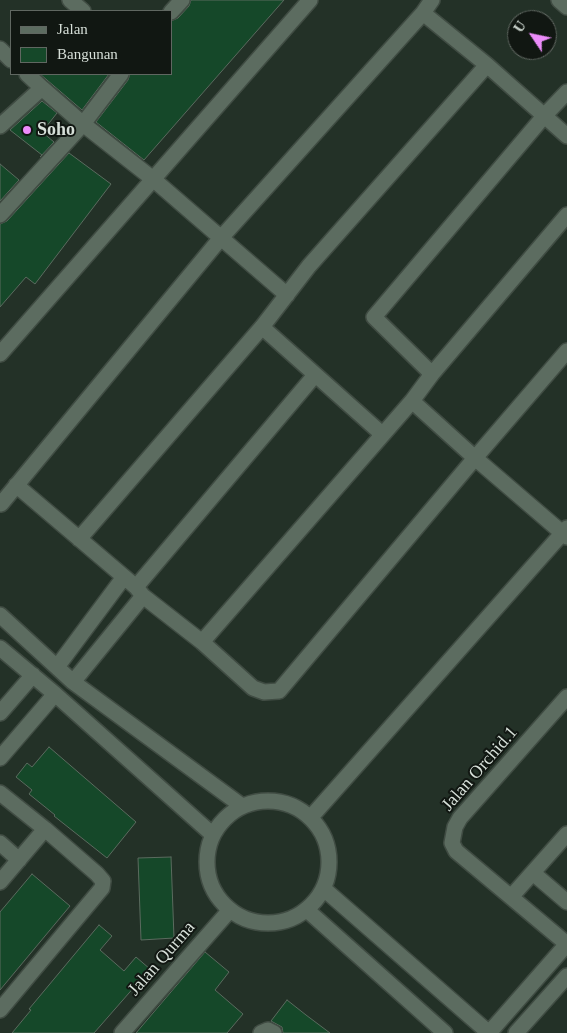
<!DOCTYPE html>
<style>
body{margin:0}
#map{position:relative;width:567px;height:1033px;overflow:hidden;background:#233127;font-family:"Times New Roman",serif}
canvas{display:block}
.legend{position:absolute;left:10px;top:10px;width:162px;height:65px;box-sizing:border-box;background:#111712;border:1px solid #606761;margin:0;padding:6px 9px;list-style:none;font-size:15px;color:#d6dfd8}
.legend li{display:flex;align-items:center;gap:10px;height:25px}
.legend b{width:25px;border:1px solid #606761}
.north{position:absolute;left:507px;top:10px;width:50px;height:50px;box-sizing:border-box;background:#111712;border:1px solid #606761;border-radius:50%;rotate:304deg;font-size:14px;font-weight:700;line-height:20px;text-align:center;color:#d6dfd8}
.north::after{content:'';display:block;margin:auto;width:18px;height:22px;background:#ec8cfa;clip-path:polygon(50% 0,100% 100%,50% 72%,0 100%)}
</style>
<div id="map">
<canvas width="567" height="1033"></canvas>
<ul class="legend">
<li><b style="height:6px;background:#5c6c60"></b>Jalan</li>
<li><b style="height:14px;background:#154829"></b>Bangunan</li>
</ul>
<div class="north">U</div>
</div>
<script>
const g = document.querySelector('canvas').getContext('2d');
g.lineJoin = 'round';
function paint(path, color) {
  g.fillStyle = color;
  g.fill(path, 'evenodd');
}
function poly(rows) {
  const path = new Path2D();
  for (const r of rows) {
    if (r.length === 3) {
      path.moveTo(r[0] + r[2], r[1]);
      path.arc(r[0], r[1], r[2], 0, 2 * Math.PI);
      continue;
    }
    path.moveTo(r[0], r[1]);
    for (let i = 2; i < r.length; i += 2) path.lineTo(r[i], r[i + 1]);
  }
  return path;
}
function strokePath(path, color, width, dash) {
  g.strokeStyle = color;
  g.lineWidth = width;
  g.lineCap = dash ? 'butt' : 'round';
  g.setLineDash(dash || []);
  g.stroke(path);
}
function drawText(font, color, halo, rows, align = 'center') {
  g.font = font + ' "Times New Roman",serif';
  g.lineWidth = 4;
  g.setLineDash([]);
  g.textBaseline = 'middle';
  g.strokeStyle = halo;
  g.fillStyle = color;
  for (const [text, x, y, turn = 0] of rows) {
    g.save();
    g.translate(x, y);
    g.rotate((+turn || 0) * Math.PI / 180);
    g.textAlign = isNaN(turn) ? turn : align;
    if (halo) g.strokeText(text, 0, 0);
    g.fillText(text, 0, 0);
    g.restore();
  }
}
const building = poly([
 [191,0,284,0,144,160,96,122,128,80,130,74,171,74,171,21,178,18,189,6,191,0],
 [40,74,109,74,82,110,40,74],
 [42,101,57,113,42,132,54,142,40,157,42,155,10,130,42,101],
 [69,153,111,184,35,284,26,277,0,307,0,224,7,221,69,153],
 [0,164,19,180,0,201,0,164],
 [49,747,136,822,107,858,54,816,55,815,29,794,32,790,16,777,27,763,32,767,49,747],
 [171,857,174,938,141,940,138,858,171,857],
 [32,874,70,906,0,990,0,912,32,874],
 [99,925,112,936,100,950,124,971,136,957,150,969,94,1033,12,1033,31,1010,29,1009,99,925],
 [205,952,229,972,215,990,243,1014,227,1033,136,1033,205,952],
 [287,1000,306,1015,330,1033,283,1033,282,1027,271,1021,287,1000]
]);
paint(building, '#154829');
strokePath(building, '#5b6b5f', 1);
const street = poly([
 [70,0,83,11],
 [559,0,567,7],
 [171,12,182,0],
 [423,13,432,0],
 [0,49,11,60],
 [42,88,83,124,153,179,287,295],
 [0,126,42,88,27,74],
 [0,215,83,124,121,74],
 [262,327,382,434],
 [0,354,310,0],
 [432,374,374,317,545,115,567,92],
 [412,401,475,458,567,537],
 [16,485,136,587,143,596,202,642,253,688,264,692,279,691,475,458,567,351],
 [1,504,220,239,423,13,487,65,567,136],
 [79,539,262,327,309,266,487,65],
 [136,587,315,375],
 [0,615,73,682,242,806],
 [202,642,412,401,432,374,567,215],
 [0,648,55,694,213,835],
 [57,667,124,577],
 [73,682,143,596],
 [567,697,460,818,455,827,452,843,456,851,567,944],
 [0,713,33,675],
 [0,758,55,694],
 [0,793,45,829,97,874,103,881,102,888,0,1010],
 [268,862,61],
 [311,817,567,528],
 [0,843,19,860],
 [533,873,567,902],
 [0,882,45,829],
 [324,889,489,1033],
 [511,897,567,834],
 [307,910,445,1033],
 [122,1033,230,910],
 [261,1033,268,1030,274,1033],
 [489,1033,567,944],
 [516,1033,567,976]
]);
strokePath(street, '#404c43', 18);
strokePath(street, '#5c6c60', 15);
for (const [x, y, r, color] of [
 [27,130,5,"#ec8cfa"]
]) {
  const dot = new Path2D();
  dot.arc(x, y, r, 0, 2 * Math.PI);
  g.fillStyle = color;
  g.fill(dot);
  strokePath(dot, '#111712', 2);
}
drawText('bold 18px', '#d6dfd8', '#111712', [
 ["Soho",37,130]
], 'left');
drawText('18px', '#d6dfd8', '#111712', [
 ["Jalan Orchid.1",480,769,-49],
 ["Jalan Qurma",162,959,-49]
]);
</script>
